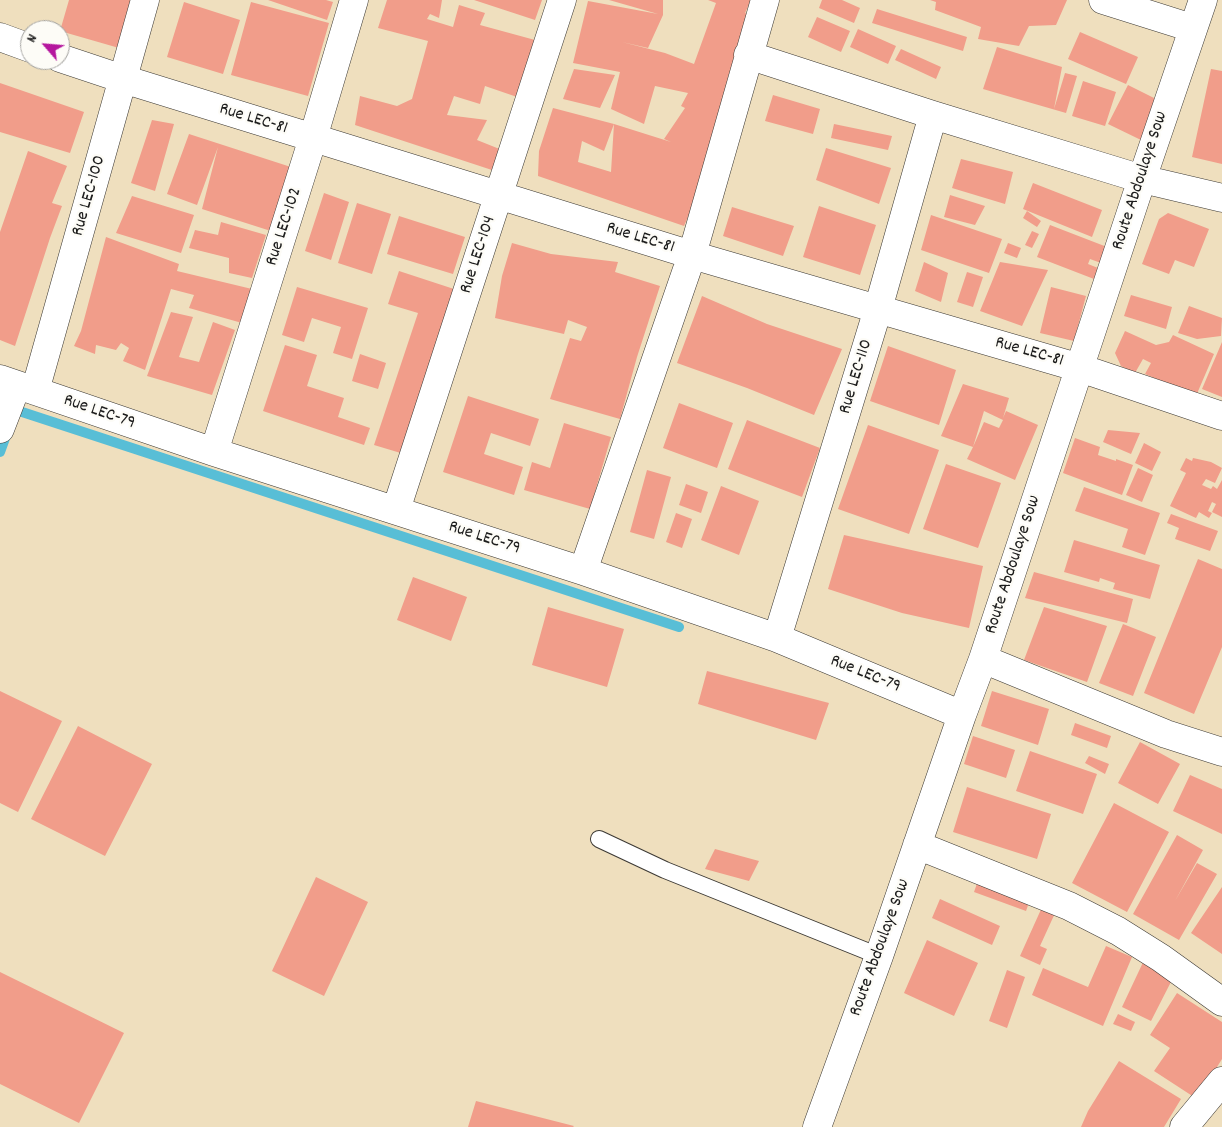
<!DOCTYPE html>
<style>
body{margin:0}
#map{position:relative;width:1222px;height:1127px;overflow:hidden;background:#efdfbe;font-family:Dekko,sans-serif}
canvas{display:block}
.north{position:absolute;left:20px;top:20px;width:50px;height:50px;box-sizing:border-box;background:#fdfcf7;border:1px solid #a3a29f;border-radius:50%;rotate:297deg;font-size:14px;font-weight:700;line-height:20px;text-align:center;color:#1c1c1c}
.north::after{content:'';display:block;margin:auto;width:18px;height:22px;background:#b5179e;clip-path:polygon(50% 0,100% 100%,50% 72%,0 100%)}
</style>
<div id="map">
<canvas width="1222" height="1127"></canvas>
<div class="north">N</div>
</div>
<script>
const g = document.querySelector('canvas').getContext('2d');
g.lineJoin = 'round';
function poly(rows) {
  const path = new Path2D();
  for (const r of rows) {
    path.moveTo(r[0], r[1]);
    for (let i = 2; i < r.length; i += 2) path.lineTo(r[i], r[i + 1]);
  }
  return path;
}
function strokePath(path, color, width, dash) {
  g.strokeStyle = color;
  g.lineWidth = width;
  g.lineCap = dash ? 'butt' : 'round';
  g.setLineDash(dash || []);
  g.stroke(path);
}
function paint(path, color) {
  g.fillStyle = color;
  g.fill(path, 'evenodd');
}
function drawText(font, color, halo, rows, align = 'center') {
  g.font = font + ' Dekko,sans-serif';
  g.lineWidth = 4.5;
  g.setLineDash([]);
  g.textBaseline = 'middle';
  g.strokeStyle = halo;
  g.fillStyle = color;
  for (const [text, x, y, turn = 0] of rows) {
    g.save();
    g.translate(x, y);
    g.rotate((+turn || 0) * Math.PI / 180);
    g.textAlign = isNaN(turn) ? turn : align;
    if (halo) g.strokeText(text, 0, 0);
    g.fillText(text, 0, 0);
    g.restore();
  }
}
strokePath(poly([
 [39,60,60,67],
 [14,416,16,410,679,627],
 [0,452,8,430]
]), '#58bed6', 10);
paint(poly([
 [69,0,133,0,119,48,60,31],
 [268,0,326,0,333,2,327,20],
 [387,0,442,0,439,18,430,14,427,19,453,27,459,5,485,13,480,25,535,40,520,98,485,86,480,104,454,96,447,115,487,120,477,140,502,150,498,172,355,125,360,96,397,106,412,99,428,41,378,28],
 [474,0,542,0,535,20],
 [609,0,663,0,663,15,648,48,622,42,665,53,694,64,716,3,708,0,751,0,745,13,751,14,728,77,719,123,697,196,684,226,538,176,539,151,553,108,614,124,604,151,582,141,578,162,611,172,614,124,671,142,664,139,685,108,681,106,688,93,655,86,644,124,611,109,620,72,573,63,588,1,658,14],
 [822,0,842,0,860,8,854,23,819,8],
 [930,0,1067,0,1056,25,1029,26,1019,46,978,39,981,27,935,10,936,2],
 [184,2,240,20,223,74,167,57],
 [251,2,329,23,308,96,231,75],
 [877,9,967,37,963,51,872,23],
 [817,17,850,31,841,52,808,37],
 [858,29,896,46,888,64,850,47],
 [1080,32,1138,57,1126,84,1068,59],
 [997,47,1062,67,1054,109,1065,73,1077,76,1066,113,983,89],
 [901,49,941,67,936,79,895,60],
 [574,69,615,75,600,108,563,99],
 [1211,69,1222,71,1222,164,1192,157],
 [1083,81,1116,92,1105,126,1072,116],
 [0,83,84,112,70,153,0,132],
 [1128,85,1160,101,1141,140,1108,124],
 [773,95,820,109,813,134,765,121],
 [152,120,174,124,155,191,131,183],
 [834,124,892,136,888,150,831,138],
 [189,134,294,168,274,232,202,209,218,147,197,205,167,194],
 [826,148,891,168,879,204,816,180],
 [28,151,67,166,52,203,62,206,50,238,15,346,0,340,0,232],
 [961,159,1013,172,1005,204,952,188],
 [1033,183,1102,210,1092,237,1023,209],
 [324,193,349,202,331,260,305,251],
 [950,195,985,206,975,225,944,217],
 [132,196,194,215,181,253,116,233],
 [357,203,391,214,372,274,338,263],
 [819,206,876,225,860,275,803,257],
 [732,207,794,226,783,256,723,236],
 [1027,211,1041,221,1037,227,1023,218],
 [1168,213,1209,229,1194,267,1175,260,1169,274,1142,264,1159,219],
 [931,215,1002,239,989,273,921,250],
 [399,216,465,237,453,274,387,254],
 [221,222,266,235,252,278,229,273,229,258,189,248,195,230,218,235],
 [1050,225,1107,247,1101,263,1090,259,1088,264,1098,268,1094,279,1037,257],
 [1032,231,1039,234,1032,248,1025,245],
 [106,237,179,264,177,271,252,289,242,323,189,308,194,295,171,289,145,370,123,361,129,348,121,343,116,350,96,345,95,354,74,346,81,331],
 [512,243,551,254,618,262,615,272,660,286,637,357,620,419,550,399,570,338,581,341,587,327,568,320,564,334,495,318,502,276],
 [1008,243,1021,248,1017,258,1004,253],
 [924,262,948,273,941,302,915,291],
 [1000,262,1048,270,1022,326,980,311],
 [399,271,457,290,404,454,374,445,418,313,388,304],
 [967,272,983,277,973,307,957,302],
 [297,287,368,308,352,359,333,353,341,327,312,318,304,342,282,335],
 [1051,287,1086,296,1074,341,1040,333],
 [1131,295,1172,307,1166,329,1124,316],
 [702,296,767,324,842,349,814,415,747,388,677,363],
 [1189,306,1222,318,1221,336,1197,339,1178,333],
 [171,312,193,317,179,357,199,362,213,322,235,330,212,395,147,376],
 [1125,331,1156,345,1169,342,1173,335,1214,354,1196,396,1145,374,1151,363,1143,359,1135,373,1121,366,1115,353],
 [1222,342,1222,397,1202,389],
 [285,345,317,355,307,386,344,398,338,417,370,428,364,445,263,411],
 [888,346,956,370,939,425,870,401],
 [360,354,386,363,378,389,352,381],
 [963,384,1009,398,1003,418,1006,411,1038,425,1015,480,967,459,973,447,941,436],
 [984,411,1003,420,999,428,984,422,973,447],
 [468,396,539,419,530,446,491,433,484,454,523,467,514,495,443,472],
 [679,403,733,423,717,468,663,448],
 [747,420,820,448,802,497,728,469],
 [564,423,611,437,590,509,524,490,532,462,550,468],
 [868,425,939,450,909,534,838,509],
 [1108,430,1140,433,1131,454,1103,442],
 [1075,438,1100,447,1098,455,1116,461,1116,459,1133,465,1122,495,1063,473],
 [1144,443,1161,452,1152,471,1135,463],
 [1186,458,1192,461,1193,458,1211,462,1222,468,1215,483,1206,479,1202,485,1211,489,1213,486,1217,489,1222,480,1222,517,1212,512,1216,504,1212,502,1208,511,1212,513,1209,518,1199,512,1196,518,1170,506,1186,473,1180,470],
 [946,464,1001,483,978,548,923,529],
 [1138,468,1153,475,1142,502,1126,495],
 [647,470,671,477,654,539,630,532],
 [686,484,708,492,701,513,679,505],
 [721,486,759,501,739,555,701,540],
 [1084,487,1160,513,1145,555,1122,547,1128,529,1075,511],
 [676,513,692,519,682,548,666,542],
 [1171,514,1218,531,1210,551,1175,539,1179,528,1167,523],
 [844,535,983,566,969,628,902,613,828,589],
 [1074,540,1160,565,1150,599,1113,589,1115,583,1100,578,1099,582,1064,572],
 [1198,559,1222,569,1222,647,1194,714,1144,693],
 [1034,572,1133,599,1127,623,1025,598],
 [413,577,467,597,451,641,397,620],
 [548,607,624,629,607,687,532,665],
 [1044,607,1107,626,1087,682,1024,660],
 [1123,624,1156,637,1133,696,1099,683],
 [707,671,829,703,816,740,698,704],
 [0,691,62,721,18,812,0,803],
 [992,691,1049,709,1038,745,981,726],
 [1075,723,1111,736,1107,748,1071,735],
 [78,726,152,764,105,856,31,819],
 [973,736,1015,750,1006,778,964,764],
 [1140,742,1180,764,1158,804,1118,783],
 [1030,751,1097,774,1083,814,1016,791],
 [1089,756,1109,764,1105,774,1085,763],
 [1190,775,1222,789,1222,834,1173,811],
 [967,787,1051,814,1037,859,953,832],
 [1114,803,1169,832,1127,912,1072,883],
 [1177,835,1203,850,1175,901,1197,863,1217,874,1179,940,1133,914],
 [715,849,759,861,749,881,705,869],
 [316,877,368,902,324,996,272,971],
 [979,878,1031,897,1026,911,974,892],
 [1222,887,1222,954,1191,933],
 [940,899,1000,926,992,945,932,918],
 [1043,905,1056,911,1040,946,1047,949,1040,965,1020,956],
 [927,940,978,963,954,1016,904,993],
 [1106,946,1132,957,1103,1026,1032,995,1043,968,1088,987],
 [1146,956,1175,974,1151,1021,1122,1007],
 [1007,970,1025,977,1007,1028,989,1021],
 [0,972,124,1033,79,1123,0,1084],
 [1177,993,1222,1022,1222,1059,1197,1099,1154,1071,1170,1048,1150,1035],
 [1118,1014,1135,1022,1131,1031,1113,1024],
 [1119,1061,1181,1099,1164,1127,1081,1127,1088,1111],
 [476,1101,574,1126,573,1127,468,1127]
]), '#f19d8a');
const lane = poly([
 [599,839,665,870,879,956]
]);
const street = poly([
 [1103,0,1192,28],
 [0,37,30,48],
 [748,55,933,115,1142,179,1222,198],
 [60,58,123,79,692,255,1080,368,1222,416],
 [0,379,214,452,583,571,777,638,962,715],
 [35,391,145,0],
 [0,429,17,385],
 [214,452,313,138,354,0],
 [396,510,562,0],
 [583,571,692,255,765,0],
 [777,638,878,309,933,115],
 [983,659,1166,734,1222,752],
 [917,845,1069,906,1118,931,1161,958,1222,1002],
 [817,1127,879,956,962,715,983,659,1142,179,1203,0],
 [1184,1127,1222,1081]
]);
strokePath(lane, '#3c3934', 18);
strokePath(street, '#3c3934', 29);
strokePath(lane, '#fff', 16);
strokePath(street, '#fff', 28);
drawText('18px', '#1c1c1c', '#fdfcf7', [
 ["Rue LEC-81",253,120,17],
 ["Route Abdoulaye Sow",1141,181,-72],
 ["Rue LEC-100",90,196,-74],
 ["Rue LEC-102",285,227,-72],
 ["Rue LEC-81",640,239,17],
 ["Rue LEC-104",479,255,-72],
 ["Rue LEC-81",1029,353,16],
 ["Rue LEC-110",857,377,-73],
 ["Rue LEC-79",99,413,19],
 ["Rue LEC-79",484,539,18],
 ["Route Abdoulaye Sow",1014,565,-72],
 ["Rue LEC-79",865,675,22],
 ["Route Abdoulaye Sow",881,948,-70]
]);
</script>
